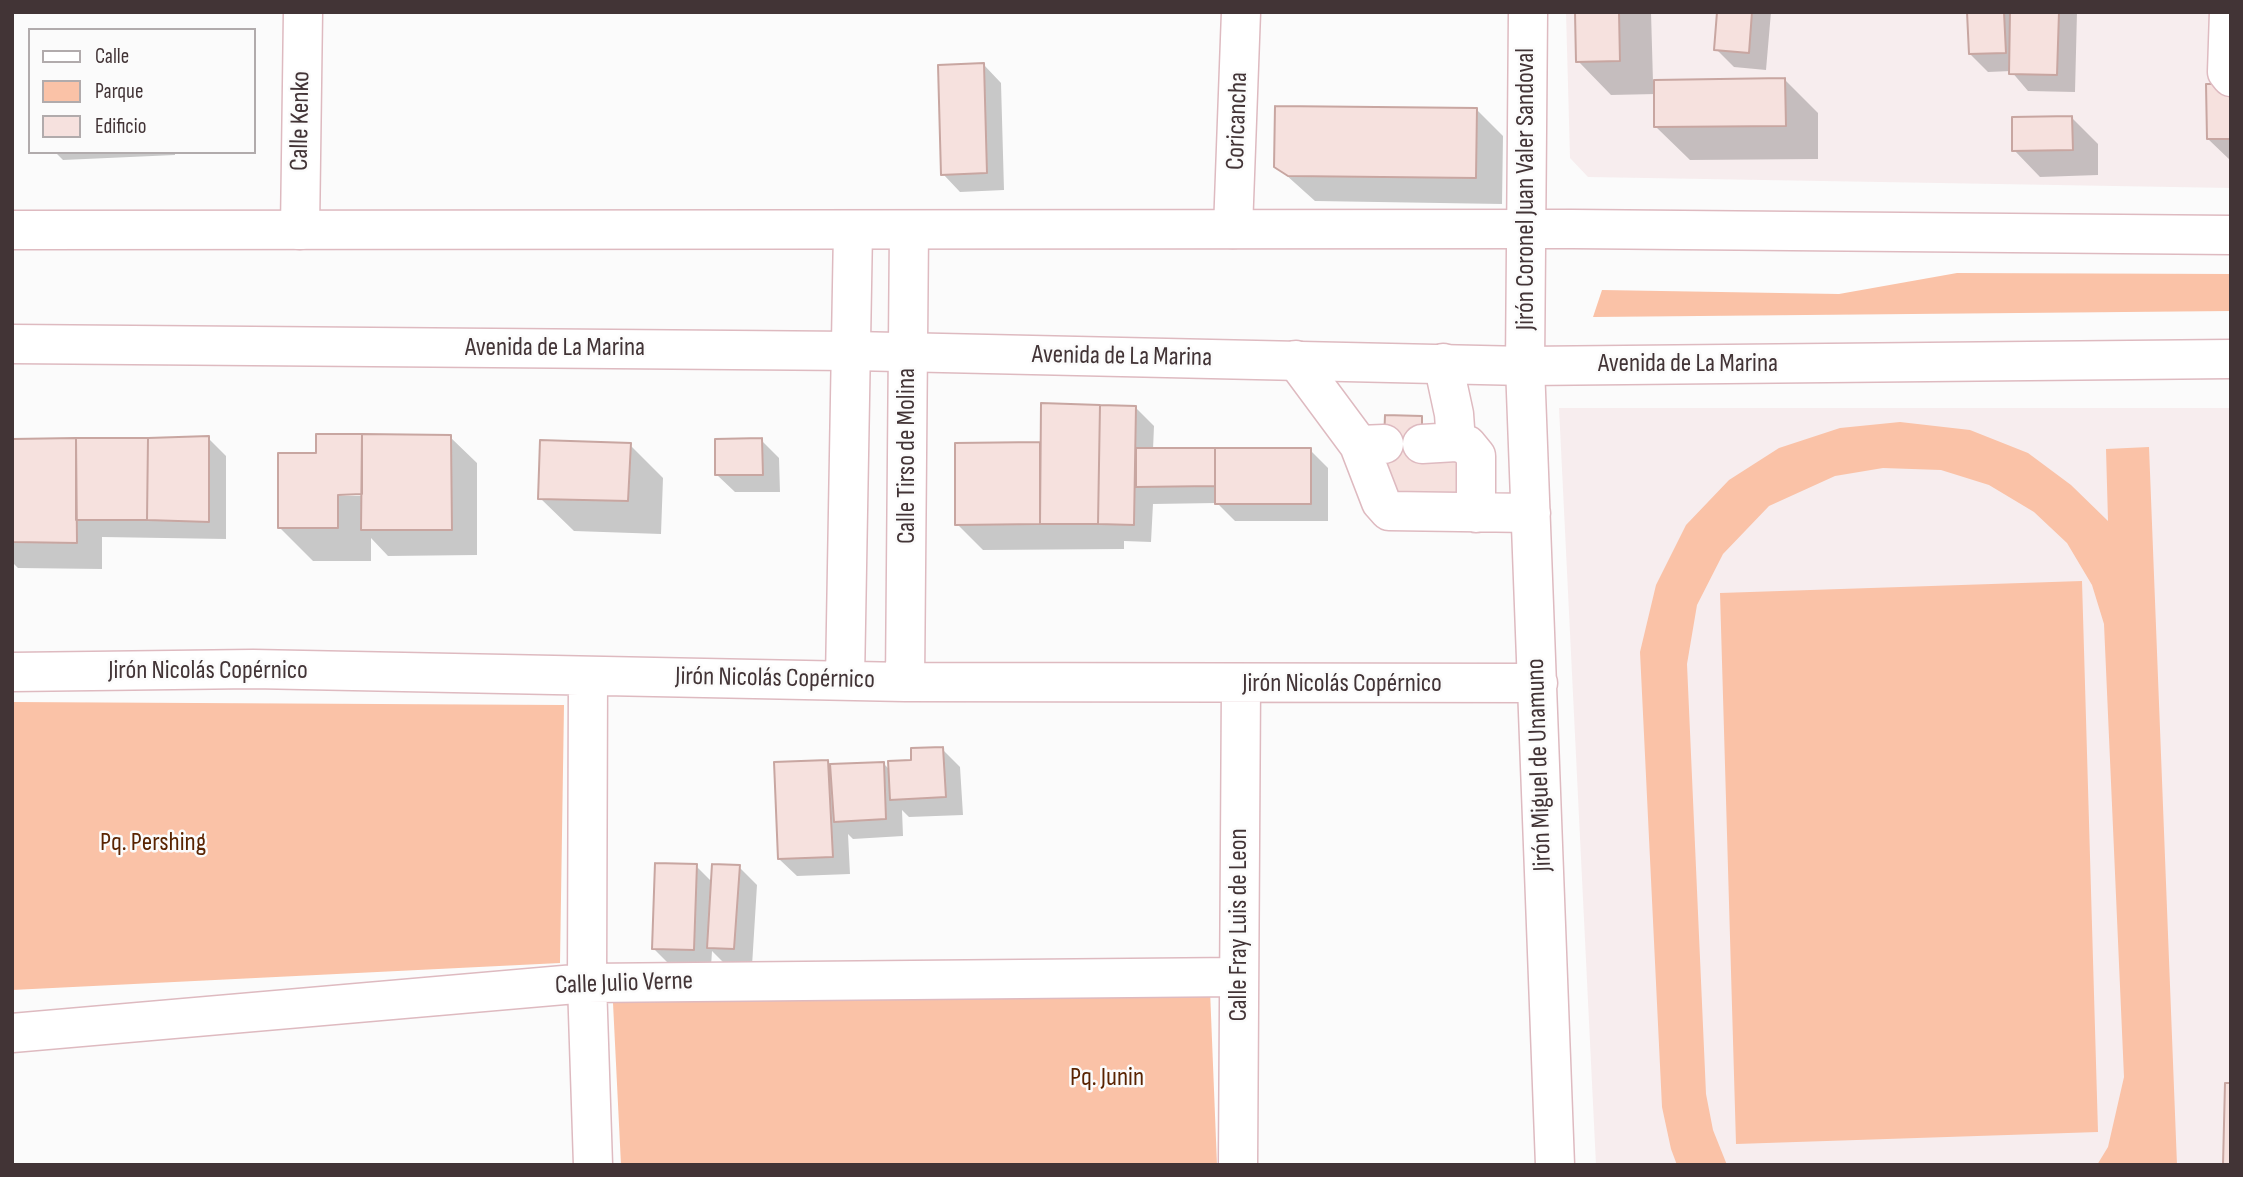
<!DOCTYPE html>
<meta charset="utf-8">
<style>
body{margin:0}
#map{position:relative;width:2243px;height:1177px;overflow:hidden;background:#fbfbfb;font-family:"Sofia Sans Condensed",sans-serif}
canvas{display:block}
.frame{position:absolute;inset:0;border:14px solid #423436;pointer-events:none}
.legend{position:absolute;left:28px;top:28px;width:228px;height:126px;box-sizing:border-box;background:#fbfbfb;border:2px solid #b1abac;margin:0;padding:9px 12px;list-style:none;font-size:21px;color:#423436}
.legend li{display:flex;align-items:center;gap:14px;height:35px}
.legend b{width:35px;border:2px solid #b1abac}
</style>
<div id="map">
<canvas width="2243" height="1177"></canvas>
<div class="frame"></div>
<ul class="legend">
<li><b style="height:9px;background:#fff"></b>Calle</li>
<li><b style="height:19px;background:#fac2a7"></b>Parque</li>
<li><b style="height:19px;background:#f6e1de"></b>Edificio</li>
</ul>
</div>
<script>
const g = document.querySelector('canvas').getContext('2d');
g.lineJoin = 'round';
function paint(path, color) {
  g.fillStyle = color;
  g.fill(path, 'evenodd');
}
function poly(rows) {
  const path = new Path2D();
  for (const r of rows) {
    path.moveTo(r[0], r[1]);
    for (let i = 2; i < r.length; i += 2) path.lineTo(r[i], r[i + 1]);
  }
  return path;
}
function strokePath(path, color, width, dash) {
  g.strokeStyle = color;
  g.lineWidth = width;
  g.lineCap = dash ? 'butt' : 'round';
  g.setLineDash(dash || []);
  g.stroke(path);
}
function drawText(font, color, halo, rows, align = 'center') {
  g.font = font + ' "Sofia Sans Condensed",sans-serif';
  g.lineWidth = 5;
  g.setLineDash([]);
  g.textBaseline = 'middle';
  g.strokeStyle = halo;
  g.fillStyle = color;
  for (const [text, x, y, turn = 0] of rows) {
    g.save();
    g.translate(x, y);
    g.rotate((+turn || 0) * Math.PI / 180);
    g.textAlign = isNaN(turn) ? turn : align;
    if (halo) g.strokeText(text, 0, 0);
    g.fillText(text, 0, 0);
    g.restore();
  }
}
paint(poly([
 [1566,12,2231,12,2231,188,1588,177,1570,158],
 [1559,408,2231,408,2231,1165,1596,1165]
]), '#f7edee');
paint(poly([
 [1957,273,2231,274,2231,311,1593,317,1602,290,1839,294],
 [1900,422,1970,430,2028,453,2071,485,2108,521,2106,449,2149,447,2177,1165,2097,1165,2108,1147,2124,1077,2104,624,2092,585,2067,543,2034,512,1989,485,1941,470,1883,468,1835,476,1769,506,1723,554,1697,605,1687,664,1706,1094,1713,1130,1727,1165,1677,1165,1671,1149,1662,1107,1640,652,1656,585,1686,525,1729,480,1779,448,1840,428],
 [2082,581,2098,1132,1736,1144,1720,593],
 [12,702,564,705,560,963,12,990],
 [1210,990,1217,1165,621,1165,613,1003]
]), '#fac2a7');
paint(poly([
 [1577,12,1651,12,1653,82,1785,80,1818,113,1818,159,1690,160,1656,127,1656,94,1611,95,1578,61],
 [1719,12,1771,12,1766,70,1734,67,1716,49],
 [1969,12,2077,12,2075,92,2028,91,2011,71,1988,72,1970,54],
 [984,65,1001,83,1004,190,960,192,943,174],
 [2231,85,2231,161,2208,139],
 [1477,110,1503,136,1502,204,1315,201,1276,166],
 [2072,118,2098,144,2098,175,2040,177,2014,150],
 [55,152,175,152,175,155,63,160],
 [1136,408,1154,426,1153,450,1310,450,1328,468,1328,521,1235,521,1217,503,1153,504,1151,542,1124,541,1124,549,983,550,957,524,956,445,1042,444],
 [450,437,477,463,477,555,388,556,371,538,371,561,313,561,280,528,318,455],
 [363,492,363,496,329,496,329,493],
 [208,438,226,456,226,539,102,537,102,569,18,568,12,562,12,440],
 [761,440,779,458,780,492,735,492,717,475],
 [630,445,663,478,661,534,574,531,540,498],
 [942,749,960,767,963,815,909,817,902,810,903,836,853,839,848,834,850,874,797,876,779,859,827,762,832,766,883,763,890,770],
 [696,866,713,883,739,867,757,885,752,966,726,965,712,951,711,967,671,966,653,948]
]), '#0003');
const building = poly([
 [1575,12,1619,12,1620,61,1576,62,1575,12],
 [1717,12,1752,12,1749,53,1714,50,1717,12],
 [1967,12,2004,12,2006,53,1969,54,1967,12],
 [2010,12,2059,12,2057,75,2009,74,2010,12],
 [984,63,987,173,941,175,938,65,984,63],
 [1785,78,1786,126,1654,127,1654,80,1785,78],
 [2206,84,2231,84,2231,139,2207,139,2206,84],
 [1275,106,1477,108,1476,178,1288,176,1274,167,1275,106],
 [2072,116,2073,150,2012,151,2012,117,2072,116],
 [1041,403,1100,405,1098,524,1040,524,1041,403],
 [1100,405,1136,406,1134,525,1098,524,1100,405],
 [1385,415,1422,416,1422,444,1463,457,1461,497,1382,496,1385,415],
 [316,434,362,434,362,494,338,495,338,528,278,528,278,453,316,453,316,434],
 [362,434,451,435,452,530,361,530,362,434],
 [209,436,209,522,147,520,148,438,209,436],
 [76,438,77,543,12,542,12,439,76,438],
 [76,438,148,438,147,520,76,520,76,438],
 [762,438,763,475,715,475,715,439,762,438],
 [540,440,631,443,628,501,538,499,540,440],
 [1040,442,1040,524,955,525,955,443,1040,442],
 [1136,448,1215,448,1215,486,1136,487,1136,448],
 [1215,448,1311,448,1311,504,1215,504,1215,448],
 [943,747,946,797,890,800,888,761,911,760,911,748,943,747],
 [828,760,833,857,778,859,774,762,828,760],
 [884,762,886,819,834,822,830,764,884,762],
 [655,863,697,864,694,950,652,949,655,863],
 [712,864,740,865,734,949,707,948,712,864],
 [2225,1083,2231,1083,2231,1165,2223,1165,2225,1083]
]);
paint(building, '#f6e1de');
strokePath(building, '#c8a6a1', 2);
const minor = poly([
 [1528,12,1525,366,1555,1165],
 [2229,12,2227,72,2231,77],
 [1233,229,1241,12],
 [300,230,303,12],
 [1296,360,1359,445,1384,444],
 [1456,442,1467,445,1476,456,1476,513],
 [1422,444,1456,442,1454,414,1443,363],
 [1359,445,1381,502,1389,511,1531,513],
 [12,672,253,669,905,682,1538,683],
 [588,676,587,983,593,1165],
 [845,680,853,230],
 [905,682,909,230],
 [12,1033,587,983,1238,977],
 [1238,1165,1241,684]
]);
const major = poly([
 [12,230,1572,229,2231,235],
 [12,344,853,351,1525,366,2231,359]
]);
strokePath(minor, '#debac0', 41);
strokePath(major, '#debac0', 41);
strokePath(minor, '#fff', 38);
strokePath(major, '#fff', 38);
drawText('26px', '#423436', '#fbfbfb', [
 ["Calle Kenko",301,121,-89],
 ["Coricancha",1238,121,-88],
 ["Jirón Coronel Juan Valer Sandoval",1526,189,-90],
 ["Avenida de La Marina",555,348],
 ["Avenida de La Marina",1122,357,1],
 ["Avenida de La Marina",1688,364],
 ["Calle Tirso de Molina",907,456,-90],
 ["Jirón Nicolás Copérnico",208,671],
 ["Jirón Nicolás Copérnico",775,679,1],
 ["Jirón Nicolás Copérnico",1342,684],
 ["Jirón Miguel de Unamuno",1540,765,-92],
 ["Calle Fray Luis de Leon",1239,925,-90],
 ["Calle Julio Verne",624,984,-2]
]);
drawText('26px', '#5a2402', '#fbfbfb', [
 ["Pq. Pershing",153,843],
 ["Pq. Junin",1107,1078]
]);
</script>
